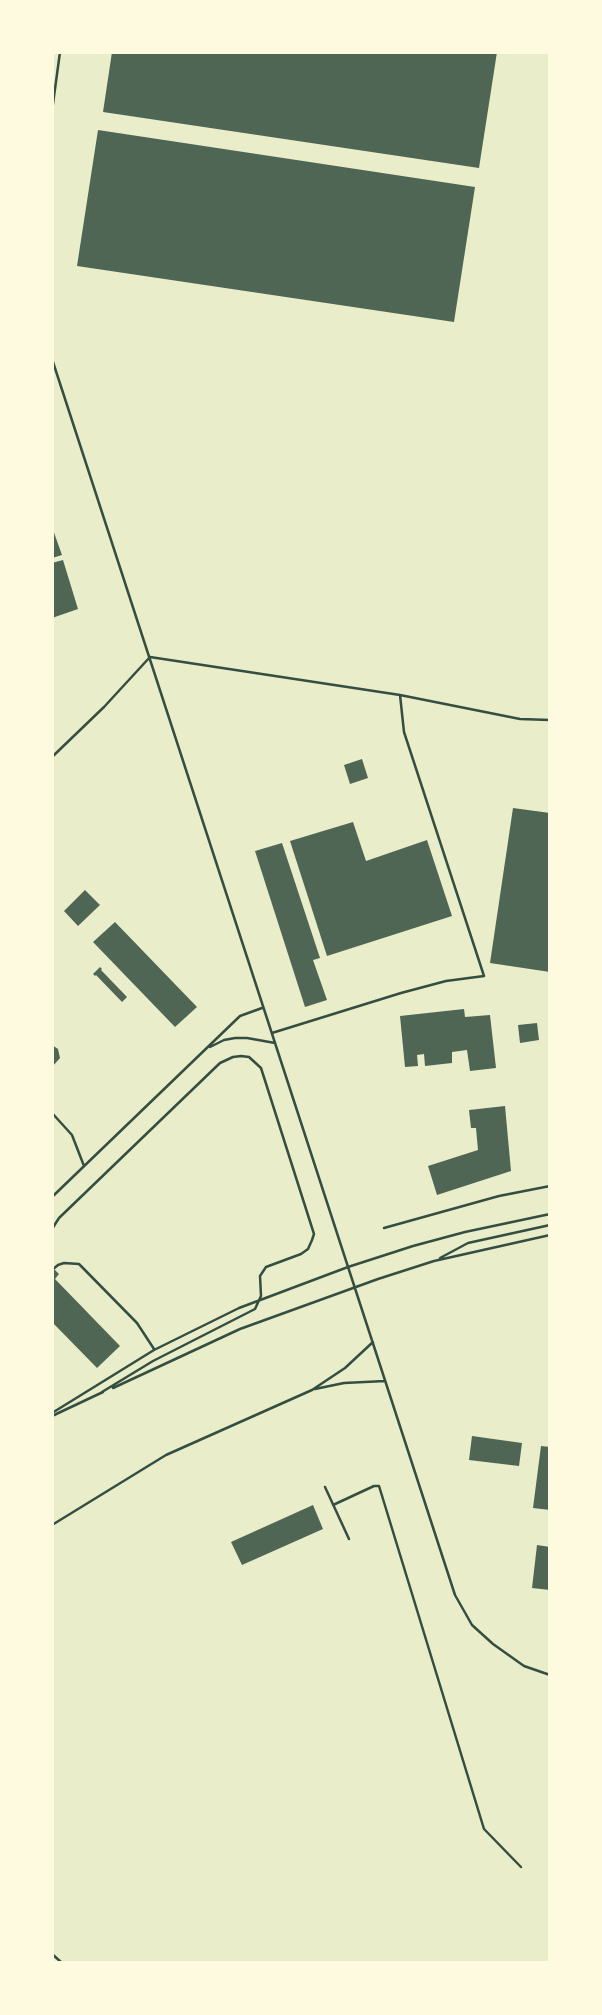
<!DOCTYPE html>
<style>
body{margin:0}
#map{position:relative;width:602px;height:2015px;overflow:hidden;background:#e9edc9;font-family:"DejaVu Sans",sans-serif}
canvas{display:block}
.frame{position:absolute;inset:0;border:54px solid #fefae0;pointer-events:none}
</style>
<div id="map">
<canvas width="602" height="2015"></canvas>
<div class="frame"></div>
</div>
<script>
const g = document.querySelector('canvas').getContext('2d');
g.lineJoin = 'round';
function paint(path, color) {
  g.fillStyle = color;
  g.fill(path, 'evenodd');
}
function poly(rows) {
  const path = new Path2D();
  for (const r of rows) {
    path.moveTo(r[0], r[1]);
    for (let i = 2; i < r.length; i += 2) path.lineTo(r[i], r[i + 1]);
  }
  return path;
}
function strokePath(path, color, width, dash) {
  g.strokeStyle = color;
  g.lineWidth = width;
  g.lineCap = dash ? 'butt' : 'round';
  g.setLineDash(dash || []);
  g.stroke(path);
}
paint(poly([
 [112,52,497,52,479,168,103,112],
 [98,130,475,187,454,322,77,266],
 [52,527,62,555,52,558],
 [63,560,78,609,52,618,52,563],
 [362,759,368,778,350,784,344,765],
 [513,808,550,813,550,972,490,963],
 [353,822,366,861,427,840,452,916,327,956,290,841],
 [282,843,320,958,313,960,327,1000,305,1007,255,851],
 [85,890,100,905,78,926,64,911],
 [115,922,197,1007,175,1027,93,942],
 [100,967,102,969,101,970,127,997,122,1002,96,975,95,976,93,974],
 [464,1009,465,1017,490,1015,496,1068,470,1071,467,1050,452,1052,452,1063,425,1066,424,1054,417,1055,418,1066,405,1067,400,1016],
 [537,1023,539,1040,520,1043,518,1025],
 [52,1045,58,1049,60,1058,52,1067],
 [505,1106,511,1171,437,1195,428,1166,478,1150,476,1128,471,1128,469,1110],
 [52,1267,59,1274,55,1279,120,1346,97,1368,52,1322],
 [472,1436,522,1443,519,1466,469,1460],
 [541,1446,550,1447,550,1510,533,1508],
 [313,1505,323,1529,242,1565,231,1542],
 [537,1545,550,1547,550,1590,532,1588]
]), '#4f6655');
strokePath(poly([
 [325,1487,349,1539],
 [333,1505,374,1486,379,1486,484,1829,521,1867]
]), '#344e41', 2.5);
strokePath(poly([
 [52,111,60,52],
 [52,359,455,1595,472,1625,493,1644,524,1666,550,1675],
 [52,757,104,707,150,657,400,695,520,719,550,720],
 [272,1033,401,993,446,981,484,976,404,732,400,695],
 [210,1047,224,1040,235,1038,247,1038,275,1043],
 [52,1113,72,1135,84,1166],
 [52,1197,240,1016,262,1008],
 [384,1228,499,1196,550,1186],
 [52,1229,59,1218,220,1063,233,1057,241,1056,249,1057,261,1068,314,1234,312,1240,308,1249,301,1254,266,1267,260,1276,261,1296,255,1309,153,1361,102,1392],
 [440,1258,468,1243,550,1225],
 [52,1270,58,1265,64,1263,79,1264,137,1323,154,1349],
 [113,1388,240,1329,378,1279,434,1261,550,1235],
 [315,1389,344,1383,385,1381],
 [52,1413,154,1350,239,1308,348,1267,413,1246,465,1232,550,1214],
 [52,1416,103,1392],
 [52,1525,166,1455,312,1390,345,1368,373,1342],
 [52,1954,61,1962]
]), '#344e41', 2.5);
</script>
